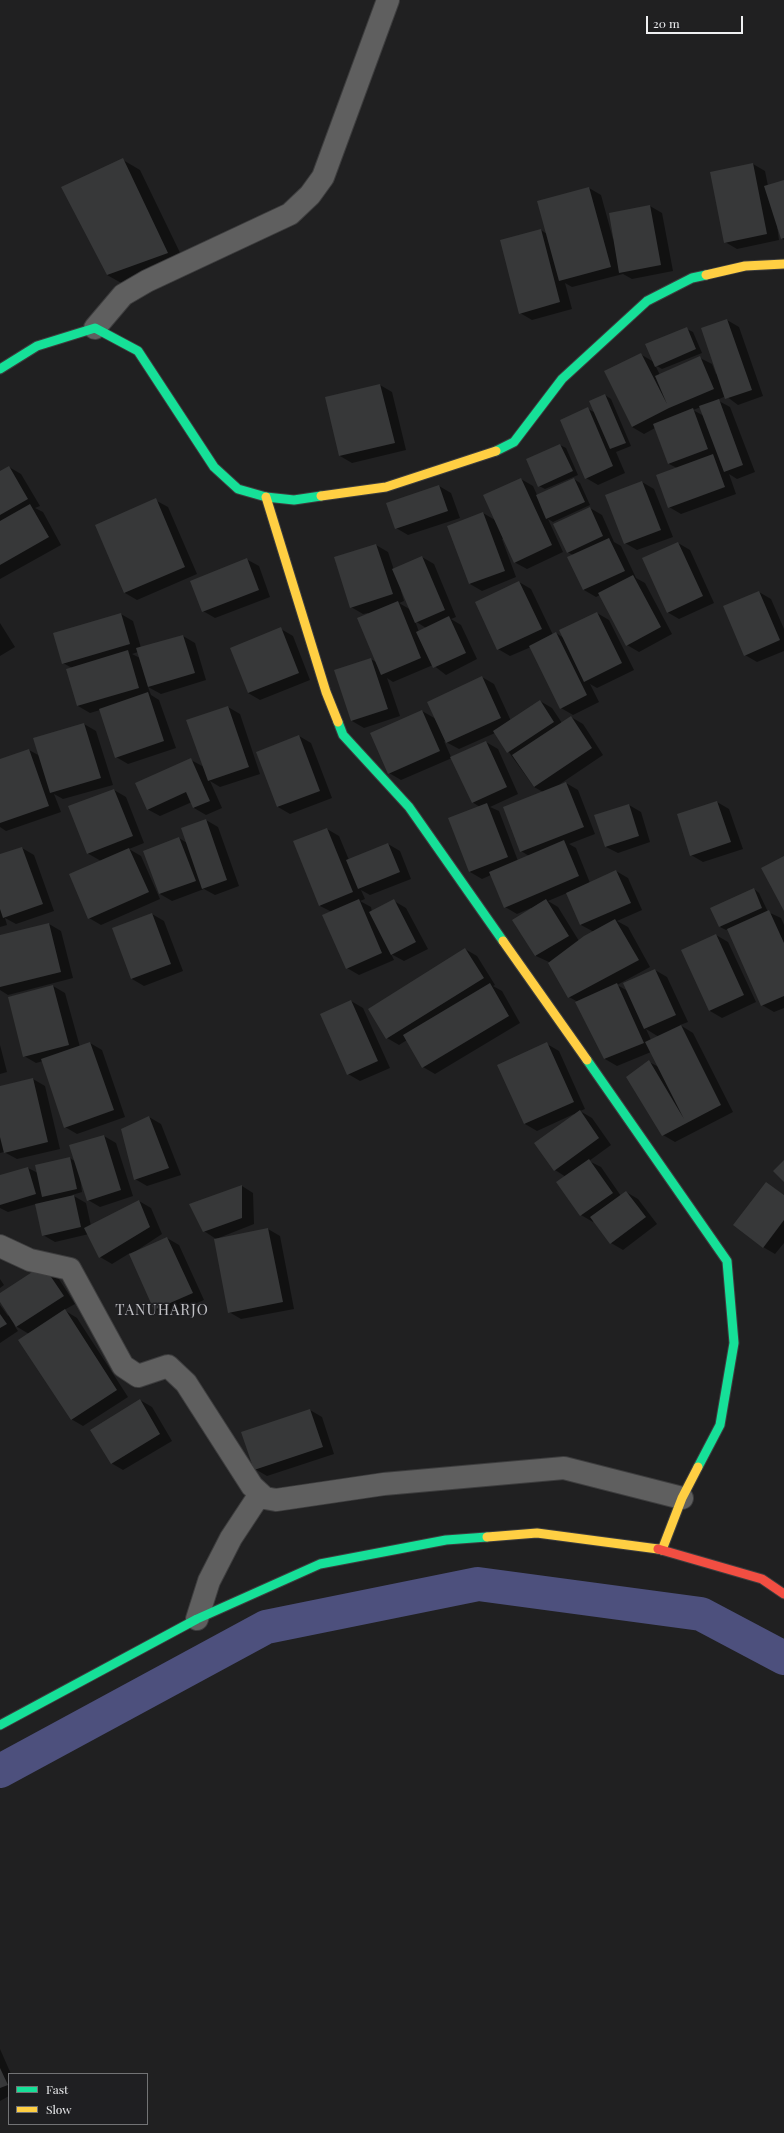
<!DOCTYPE html>
<style>
body{margin:0}
#map{position:relative;width:784px;height:2133px;overflow:hidden;background:#202021;font-family:"Playfair Display",serif}
canvas{display:block}
.legend{position:absolute;left:8px;top:2073px;width:140px;height:52px;box-sizing:border-box;background:#1f1f22;border:1px solid #727375;margin:0;padding:5px 7px;list-style:none;font-size:12px;color:#eff0f2}
.legend li{display:flex;align-items:center;gap:8px;height:20px}
.legend b{width:20px;border:1px solid #727375}
.scale{position:absolute;left:646px;top:16px;width:97px;height:18px;box-sizing:border-box;border:2px solid #eff0f2;border-top:0;padding-left:5px;font-size:12px;line-height:14px;white-space:nowrap;color:#eff0f2;-webkit-text-stroke:3px #1f1f22;paint-order:stroke}
</style>
<div id="map">
<canvas width="784" height="2133"></canvas>
<ul class="legend">
<li><b style="height:5px;background:#16e098"></b>Fast</li>
<li><b style="height:5px;background:#ffcf43"></b>Slow</li>
</ul>
<div class="scale">20 m</div>
</div>
<script>
const g = document.querySelector('canvas').getContext('2d');
g.lineJoin = 'round';
function paint(path, color) {
  g.fillStyle = color;
  g.fill(path, 'evenodd');
}
function poly(rows) {
  const path = new Path2D();
  for (const r of rows) {
    path.moveTo(r[0], r[1]);
    for (let i = 2; i < r.length; i += 2) path.lineTo(r[i], r[i + 1]);
  }
  return path;
}
function strokePath(path, color, width, dash) {
  g.strokeStyle = color;
  g.lineWidth = width;
  g.lineCap = dash ? 'butt' : 'round';
  g.setLineDash(dash || []);
  g.stroke(path);
}
function drawText(font, color, halo, rows, align = 'center') {
  g.font = font + ' "Playfair Display",serif';
  g.lineWidth = 3;
  g.setLineDash([]);
  g.textBaseline = 'middle';
  g.strokeStyle = halo;
  g.fillStyle = color;
  for (const [text, x, y, turn = 0] of rows) {
    g.save();
    g.translate(x, y);
    g.rotate((+turn || 0) * Math.PI / 180);
    g.textAlign = isNaN(turn) ? turn : align;
    if (halo) g.strokeText(text, 0, 0);
    g.fillText(text, 0, 0);
    g.restore();
  }
}
paint(poly([
 [123,160,140,170,185,263,125,285,107,275],
 [753,164,765,171,768,186,784,181,784,240,781,238,777,225,779,240,737,249,725,242],
 [589,188,601,195,613,239,650,206,662,213,673,271,632,279,623,274,572,287,565,283,572,309,532,320,520,313,541,230,547,234],
 [727,320,739,327,763,396,738,405,726,396,717,400,730,407,755,472,737,479,729,474,736,494,681,514,669,507,677,468,669,464,655,428,644,434,632,427,640,354,654,362,687,329,693,332,702,353,662,369,655,365,660,375,700,358,712,364,716,374,718,373],
 [701,407,704,416,693,410],
 [380,385,392,392,406,450,352,463,340,456,326,398],
 [605,395,611,399,631,446,616,452,625,473,598,485,586,478,588,409,596,413],
 [560,445,566,448,578,475,545,489,539,486],
 [9,467,21,474,40,506,35,508,43,512,61,545,0,579,0,472],
 [521,479,533,486,537,495,574,479,580,483,590,505,553,522,548,519,563,552,527,569,514,562,504,538,502,539,516,577,482,591,470,584,483,513,495,520],
 [642,482,654,489,673,537,637,550,625,543],
 [439,486,451,493,460,518,408,535,396,528],
 [155,500,168,507,197,574,137,600,125,593,96,525],
 [590,508,602,515,614,542,621,546,636,578,645,583,672,634,639,652,627,645,600,595,596,597,584,590,569,557,573,555,567,552],
 [678,543,690,550,714,603,679,619,667,612],
 [376,545,388,552,394,570,422,557,434,564,456,617,451,619,461,625,477,659,446,675,433,665,393,682,387,678,400,716,364,728,352,721,371,659,376,662,368,613,363,614,351,607],
 [402,590,411,610,399,603,404,601,401,591],
 [415,621,426,628,419,632],
 [246,559,259,566,270,597,215,618,203,611],
 [519,582,531,589,553,635,556,633,564,638,597,613,609,620,634,670,597,688,590,684,599,702,573,715,561,708,531,647,510,656,498,649],
 [759,592,771,599,784,629,784,651,757,662,745,655],
 [121,614,133,621,141,648,183,636,195,643,206,680,161,694,148,687,151,695,159,700,176,748,128,764,116,757,100,710,90,713,78,706,67,669,72,668,63,663],
 [138,652,140,658,132,654],
 [0,623,15,647,0,656],
 [281,629,293,636,310,680,260,700,248,693],
 [482,677,494,684,511,721,540,701,552,708,562,723,571,717,583,724,603,755,560,784,566,783,578,790,595,834,569,844,576,848,590,883,616,871,628,878,642,910,617,921,628,927,650,967,617,985,628,991,655,970,667,977,688,1022,680,1025,693,1033,733,1112,675,1142,663,1135,649,1062,659,1067,651,1052,617,1066,605,1059,578,1002,569,997,549,962,536,956,531,908,517,914,505,907,491,875,482,879,470,872,449,819,480,807,472,802,452,758,401,780,389,773,422,711,436,719],
 [495,733,534,787,543,792,521,851,529,856,518,861,499,811,490,807,518,794,498,749,486,742,451,757,444,741,459,749],
 [567,893,581,925,594,932,579,941,558,907,548,901],
 [646,1029,659,1037,651,1040],
 [228,707,240,714,260,774,220,787,210,781,222,808,206,815,194,808,192,802,160,816,147,809,191,760,204,767],
 [84,724,96,731,113,785,63,799,54,794,61,812,6,831,0,827,0,760,29,750,40,756,35,739],
 [299,736,311,743,332,798,290,814,278,807,257,752],
 [114,790,126,797,144,843,129,849,141,856,160,899,101,925,89,918,101,861,87,853],
 [717,802,729,809,743,849,703,862,691,855,678,815],
 [629,805,641,812,650,842,618,853,606,847],
 [206,820,218,827,239,886,215,895,204,889,172,901,160,894,179,838,187,843],
 [327,829,339,836,349,860,388,844,400,851,411,879,370,895,361,890,365,899,360,901,371,907,372,912,394,901,406,908,428,949,404,961,391,954,394,960,359,975,347,968,332,912,320,906],
 [22,848,34,855,54,911,16,924,5,918,7,925,0,927,0,856],
 [754,889,759,893,768,912,781,918,784,925,784,1008,774,1012,762,1005,728,929,726,930,720,927],
 [152,914,164,921,183,971,144,986,132,979,113,929],
 [49,924,61,931,73,978,8,995,0,990,0,936],
 [716,935,728,942,756,1002,722,1018,710,1011,683,950],
 [465,949,477,956,495,985,493,986,502,991,520,1023,435,1074,423,1067,407,1040,399,1045,387,1038],
 [53,986,65,993,80,1047,90,1043,102,1050,125,1117,77,1134,65,1127,43,1061,36,1063,24,1056,9,997],
 [351,1001,363,1008,390,1068,360,1081,348,1074],
 [547,1044,559,1051,585,1109,580,1111,592,1118,611,1145,589,1161,601,1167,621,1196,626,1192,638,1199,657,1224,623,1250,611,1243,594,1221,593,1222,581,1215,566,1177,555,1170,574,1114,537,1131,525,1124],
 [0,1045,7,1072,0,1074],
 [33,1079,45,1086,60,1149,17,1159,4,1152,0,1153,0,1087],
 [149,1117,161,1124,181,1175,147,1186,135,1179],
 [104,1136,116,1143,133,1196,100,1207,88,1200,80,1176,82,1192,72,1195,86,1203,91,1226,139,1201,151,1208,162,1234,133,1253,167,1238,179,1245,204,1300,167,1316,155,1309,130,1253,112,1264,100,1257,89,1234,55,1242,43,1235,36,1204,8,1212,0,1208,0,1176,28,1168,38,1173,70,1158,76,1162],
 [766,1183,784,1195,784,1243,775,1254,763,1247],
 [242,1186,253,1193,254,1224,216,1239,204,1231],
 [268,1229,280,1236,294,1309,241,1319,229,1312,215,1240],
 [55,1273,75,1304,64,1310,77,1318,128,1397,83,1426,71,1419,29,1334,14,1325,18,1331,0,1343,0,1305,8,1316,9,1315,0,1300,0,1294],
 [0,1279,4,1285,0,1288],
 [140,1400,152,1407,172,1441,123,1470,111,1463],
 [310,1410,322,1417,334,1454,267,1476,255,1469],
 [0,2049,11,2074,9,2074,9,2096,0,2101]
]), '#0007');
strokePath(poly([
 [0,1771,266,1627,478,1584,701,1614,784,1658]
]), '#4d507d', 34);
paint(poly([
 [123,158,168,253,107,275,61,187],
 [753,163,767,234,724,243,710,172],
 [784,180,784,238,781,239,764,186],
 [589,187,611,267,559,281,537,201],
 [650,205,661,265,619,273,609,213],
 [541,229,560,302,519,314,500,240],
 [727,319,752,390,725,399,701,328],
 [687,327,696,349,655,367,645,344],
 [641,353,667,404,655,376,700,356,714,389,669,408,632,427,604,371],
 [380,384,395,443,339,456,325,397],
 [605,394,626,443,610,449,589,401],
 [719,399,743,465,724,472,699,406],
 [588,407,613,466,585,479,560,420],
 [693,408,708,449,668,464,653,424],
 [560,444,573,471,538,487,526,459],
 [713,454,725,487,668,508,656,475],
 [9,466,28,499,0,515,0,471],
 [521,478,552,545,514,563,483,495],
 [574,478,585,502,546,519,536,495],
 [642,481,661,530,624,544,605,495],
 [439,485,448,511,395,529,386,503],
 [156,498,185,567,124,593,95,525],
 [30,504,49,537,0,565,0,521],
 [590,507,603,536,567,553,553,524],
 [483,512,505,571,469,584,447,526],
 [609,538,625,571,583,590,567,557],
 [678,542,703,596,667,613,642,558],
 [376,544,393,594,350,608,334,557],
 [422,556,445,610,415,623,392,569],
 [247,558,259,590,202,612,190,581],
 [633,575,661,627,626,646,598,593],
 [519,581,542,629,497,650,475,602],
 [759,591,780,640,744,656,723,606],
 [398,601,421,658,381,675,357,618],
 [597,612,622,663,584,682,559,630],
 [121,613,130,644,62,664,53,633],
 [449,616,466,653,433,668,416,632],
 [281,627,299,673,248,693,230,648],
 [556,632,587,695,560,709,529,646],
 [183,635,195,673,148,687,136,648],
 [128,650,139,688,77,706,66,669],
 [371,658,388,709,351,721,334,670],
 [482,676,501,718,446,743,427,702],
 [148,692,164,741,115,758,99,709],
 [540,700,554,722,507,753,493,731],
 [228,706,249,767,208,781,186,720],
 [422,710,440,751,388,774,370,733],
 [571,716,592,748,534,787,512,755],
 [84,723,101,778,50,793,33,738],
 [299,735,320,791,277,807,256,752],
 [486,741,507,787,472,803,450,757],
 [29,749,49,806,0,823,0,759],
 [191,758,210,801,193,808,186,792,147,810,135,783],
 [566,782,584,827,520,852,503,807],
 [114,789,133,836,87,854,68,806],
 [717,801,731,842,690,856,677,814],
 [487,803,508,857,469,872,448,818],
 [629,804,639,836,605,847,594,815],
 [206,819,227,880,202,889,181,828],
 [327,828,353,892,319,906,293,841],
 [179,837,196,881,159,894,143,851],
 [564,840,579,876,504,908,489,872],
 [388,843,400,872,358,889,346,860],
 [22,847,43,904,3,918,0,909,0,854],
 [129,848,149,892,88,919,69,874],
 [784,856,784,911,761,868],
 [616,870,631,903,580,925,566,893],
 [754,888,762,908,719,927,710,908],
 [359,899,382,953,346,969,322,915],
 [394,899,416,942,391,955,369,912],
 [546,899,569,936,535,956,512,920],
 [769,910,784,943,784,996,761,1006,727,929],
 [152,913,171,964,131,979,112,928],
 [615,919,639,960,568,998,548,963,584,936],
 [49,923,61,972,0,987,0,935],
 [716,934,744,995,709,1011,681,950],
 [465,948,484,978,386,1039,368,1009],
 [655,969,676,1015,644,1029,623,983],
 [490,983,509,1016,422,1068,403,1035],
 [617,983,644,1043,604,1059,575,1002],
 [53,985,69,1045,23,1057,8,997],
 [351,1000,378,1061,347,1075,320,1014],
 [681,1025,721,1105,662,1136,626,1077,649,1060,684,1119,645,1042],
 [90,1042,114,1110,64,1128,41,1059],
 [547,1042,574,1102,524,1124,497,1065],
 [33,1078,48,1142,4,1153,0,1137,0,1086],
 [580,1110,599,1138,554,1171,534,1143],
 [149,1116,169,1168,134,1180,121,1129],
 [104,1135,121,1190,87,1201,69,1145],
 [70,1157,77,1189,42,1197,35,1165],
 [589,1159,613,1193,580,1216,556,1182],
 [784,1160,784,1182,773,1171],
 [28,1167,36,1194,0,1205,0,1175],
 [766,1182,784,1195,784,1220,763,1248,733,1225],
 [242,1185,242,1218,203,1232,189,1204],
 [626,1191,646,1217,610,1244,590,1217],
 [74,1195,81,1227,42,1236,35,1204],
 [139,1200,150,1227,99,1258,84,1228],
 [268,1228,283,1302,228,1313,214,1239],
 [167,1237,193,1293,154,1310,129,1254],
 [43,1265,64,1296,16,1327,0,1302,0,1293],
 [65,1309,117,1390,71,1420,18,1340],
 [0,1314,7,1324,0,1328],
 [140,1399,160,1434,111,1464,90,1430],
 [310,1409,323,1447,254,1470,241,1432],
 [0,2068,8,2085,0,2088]
]), '#373839');
const street = poly([
 [95,328,123,295,147,281,290,214,310,195,323,177,388,0],
 [0,1246,30,1260,70,1269,123,1366,138,1376,168,1366,186,1383,252,1486,265,1498,276,1500,384,1484,564,1468,682,1498],
 [197,1619,209,1581,231,1538,260,1494]
]);
const fast = poly([
 [0,369,37,346,95,328,138,351,214,467,238,489,266,497,294,500,321,496],
 [496,451,514,442,562,379,647,301,692,278,706,275],
 [338,722,343,735,409,807,503,941],
 [587,1060,727,1261,734,1343,720,1425,698,1467],
 [0,1725,197,1619,320,1564,446,1540,487,1537]
]);
const slow = poly([
 [706,275,745,266,784,264],
 [321,496,386,487,496,451],
 [266,497,326,692,338,722],
 [503,941,587,1060],
 [487,1537,537,1533,658,1549],
 [662,1550,682,1498,698,1467]
]);
const jam = poly([
 [658,1549,762,1579,784,1594]
]);
strokePath(street, '#3d3d3e', 24);
strokePath(fast, '#3d3d3e', 11);
strokePath(slow, '#3d3d3e', 11);
strokePath(jam, '#3d3d3e', 11);
strokePath(street, '#5f5f5f', 22);
strokePath(fast, '#16e098', 9);
strokePath(slow, '#ffcf43', 9);
strokePath(jam, '#f24e42', 9);
g.letterSpacing = '1px';
drawText('15px', '#c1c1c5', '#1f1f22', [
 ["TANUHARJO",162,1310]
]);
g.letterSpacing = '0px';
</script>
